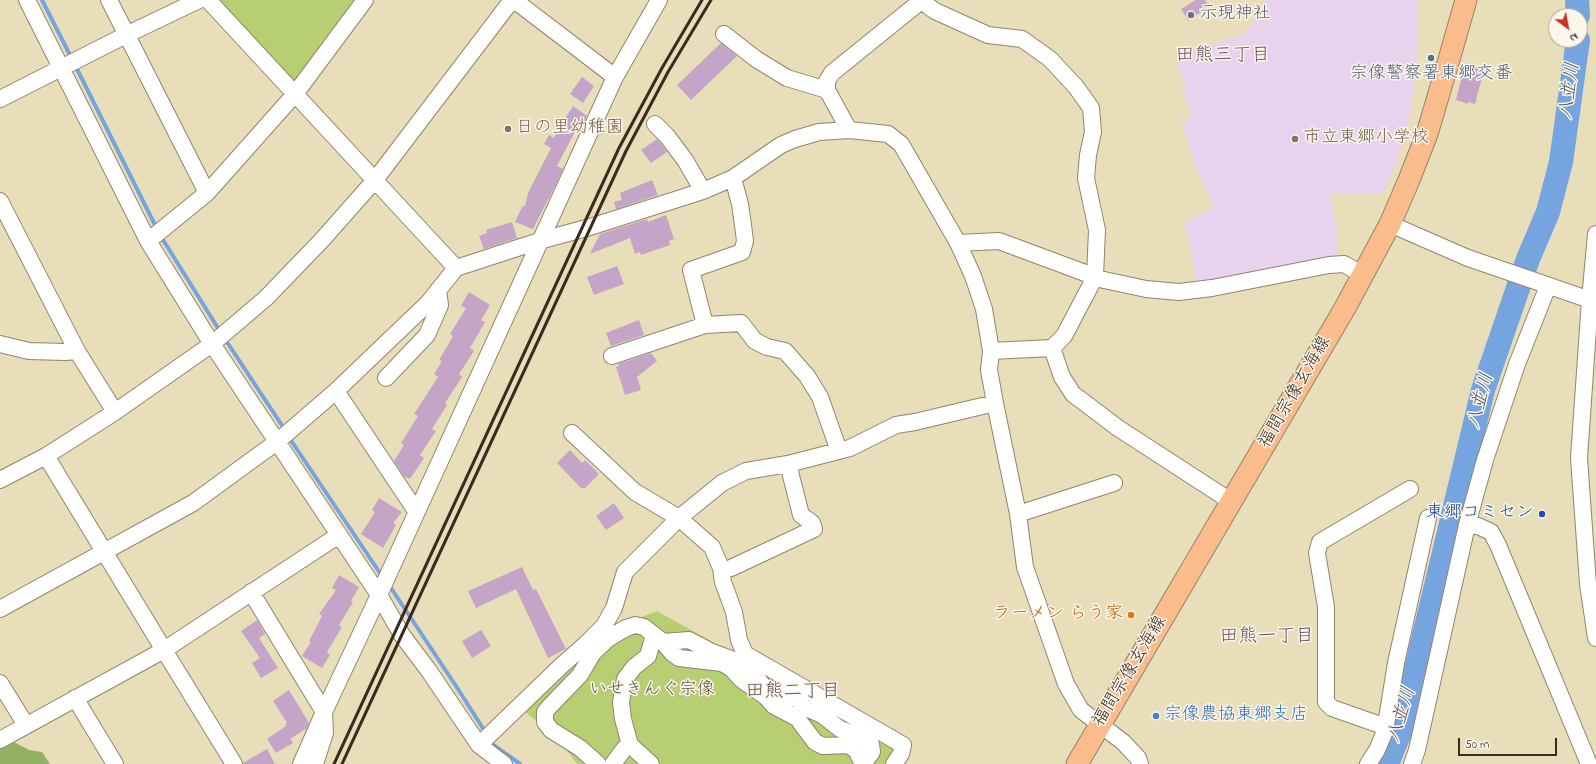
<!DOCTYPE html>
<meta charset="utf-8">
<style>
body{margin:0}
#map{position:relative;width:1596px;height:764px;overflow:hidden;background:#e8deba;font-family:"Indie Flower",sans-serif}
canvas{display:block}
.north{position:absolute;left:1548px;top:8px;width:40px;height:40px;box-sizing:border-box;background:#fbf7ec;border:1px solid #aea59a;border-radius:50%;rotate:148deg;font-size:11px;font-weight:700;line-height:16px;text-align:center;color:#3b2a1e}
.north::after{content:'';display:block;margin:auto;width:14px;height:18px;background:#c8321e;clip-path:polygon(50% 0,100% 100%,50% 72%,0 100%)}
.scale{position:absolute;left:1458px;top:738px;width:99px;height:18px;box-sizing:border-box;border:2px solid #3b2a1e;border-top:0;padding-left:5px;font-size:12px;line-height:14px;white-space:nowrap;color:#3b2a1e;-webkit-text-stroke:3px #fbf7ec;paint-order:stroke}
</style>
<div id="map">
<canvas width="1596" height="764"></canvas>
<div class="north">N</div>
<div class="scale">50 m</div>
</div>
<script>
const g = document.querySelector('canvas').getContext('2d');
g.lineJoin = 'round';
function paint(path, color) {
  g.fillStyle = color;
  g.fill(path, 'evenodd');
}
function poly(rows) {
  const path = new Path2D();
  for (const r of rows) {
    path.moveTo(r[0], r[1]);
    for (let i = 2; i < r.length; i += 2) path.lineTo(r[i], r[i + 1]);
  }
  return path;
}
function strokePath(path, color, width, dash) {
  g.strokeStyle = color;
  g.lineWidth = width;
  g.lineCap = dash ? 'butt' : 'round';
  g.setLineDash(dash || []);
  g.stroke(path);
}
function drawText(font, color, halo, rows, align = 'center') {
  g.font = font + ' "Indie Flower","Klee One",sans-serif';
  g.lineWidth = 3;
  g.setLineDash([]);
  g.textBaseline = 'middle';
  g.strokeStyle = halo;
  g.fillStyle = color;
  for (const [text, x, y, turn = 0] of rows) {
    g.save();
    g.translate(x, y);
    g.rotate((+turn || 0) * Math.PI / 180);
    g.textAlign = isNaN(turn) ? turn : align;
    if (halo) g.strokeText(text, 0, 0);
    g.fillText(text, 0, 0);
    g.restore();
  }
}
paint(poly([
 [1265,0,1418,0,1417,73,1409,118,1399,156,1383,193,1330,194,1338,232,1336,260,1197,285,1185,223,1214,207,1194,162,1181,122,1191,120,1176,56,1244,34,1259,15]
]), '#e9d2ed');
paint(poly([
 [219,0,360,0,298,80,291,82,220,4],
 [657,611,897,746,890,764,577,764,558,739,522,709,608,630]
]), '#b8ce72');
paint(poly([
 [12,741,29,750,42,752,50,764,0,764,0,748]
]), '#92b164');
strokePath(poly([
 [42,0,72,59],
 [75,65,157,229],
 [160,235,221,333],
 [225,339,285,430],
 [288,436,382,576],
 [389,585,456,686,486,733],
 [489,739,492,744,520,764]
]), '#75a4df', 4);
strokePath(poly([
 [1577,0,1578,16],
 [1387,764,1402,727,1483,390,1528,259,1548,212,1561,162,1578,40]
]), '#75a4df', 24);
paint(poly([
 [1196,0,1205,0,1210,7,1188,20,1181,9],
 [721,43,737,56,691,100,677,85],
 [1465,64,1484,69,1475,104,1468,102,1468,104,1456,100],
 [582,77,594,86,583,103,570,94],
 [573,106,587,116,580,130,577,128,557,166,563,169,555,186,533,229,515,222,522,207,525,206,528,193,551,148,544,144,549,135,554,138,558,129],
 [657,139,667,152,651,163,641,150],
 [652,180,658,195,616,209,614,202,622,200,620,193],
 [666,215,674,239,669,241,670,245,641,255,640,252,635,254,630,238,590,254,600,234,647,219,648,222],
 [512,222,517,238,484,249,479,236,487,233,486,230],
 [617,266,624,284,594,295,587,277],
 [469,292,490,305,481,320,485,322,470,348,474,351,459,374,462,377,445,403,447,405,432,429,436,431,420,455,424,458,410,479,404,476,394,461,404,445,401,443,418,416,414,414,438,377,434,374,442,361,439,360,453,336,450,334,466,308,461,306],
 [639,320,644,335,611,346,606,333],
 [651,353,657,361,637,377,641,390,625,395,616,367,619,366,618,364],
 [570,450,582,463,585,460,599,474,585,488,581,488,557,463],
 [379,498,402,512,393,523,396,525,383,548,361,534,375,512,372,510],
 [614,503,624,518,606,530,596,516],
 [522,567,533,590,536,589,566,649,548,658,516,589,476,608,468,591],
 [339,575,359,587,351,601,353,602,339,625,342,627,327,652,330,655,322,668,302,656,311,642,309,641,322,616,319,614,336,590,332,588],
 [257,620,265,634,259,638,278,668,261,678,252,663,260,658,241,631],
 [481,630,491,646,472,658,462,641],
 [289,690,309,723,307,728,290,739,293,743,276,753,267,739,286,726,285,724,287,723,273,701],
 [267,749,275,764,243,764,243,763]
]), '#c4a5c8');
const minor = poly([
 [27,0,148,241,212,344,379,595,402,635,429,671,479,745,504,764],
 [109,0,207,193],
 [208,0,456,268],
 [514,0,615,77],
 [920,0,935,11,988,35,1022,39,1050,59,1076,87,1091,108,1093,132,1088,155,1086,178,1097,230,1095,277,1064,336,1052,348,991,351],
 [724,34,756,59,787,78,827,90],
 [0,99,126,35,199,0],
 [655,124,667,136,685,160,703,191],
 [849,130,827,90,827,81,832,73,921,1],
 [0,201,77,351,115,412],
 [1390,224,1468,258,1596,302],
 [1596,234,1590,300,1579,458,1588,584,1596,638],
 [148,241,207,193,295,94,365,0],
 [958,243,999,241,1104,280,1146,289,1179,292,1212,288,1329,265,1344,264,1363,275],
 [705,325,691,270,742,252,745,241,743,225,740,204,733,178],
 [0,344,29,351,65,352,77,351],
 [1052,348,1062,377,1073,394,1118,428,1232,502],
 [612,356,705,325,741,323,755,341,767,347,785,351,807,376,820,397,839,451],
 [386,378,427,335,440,305,438,290],
 [336,391,416,511],
 [572,433,635,492,679,518,712,547,721,568,723,582,734,612,739,640,745,654,903,745,901,754,894,764],
 [46,456,164,650,234,764],
 [0,480,46,456,115,412,212,344,266,298,321,241,375,180,512,0],
 [1018,514,1114,483],
 [1467,525,1478,526,1491,532,1498,545,1589,764],
 [731,568,814,529,812,523,801,515,788,464],
 [251,592,324,712,325,733,315,764],
 [0,609,193,503,278,441,336,391,428,303,456,268,539,241,590,227,703,191,733,178,781,145,795,139,819,132,849,130,888,134,901,144,958,243,973,276,984,309,991,351,989,370,995,403,1018,514,1025,567,1066,684,1081,710,1123,742,1138,758,1140,764],
 [663,642,689,640,712,652,739,662,752,672,764,687,777,691,788,697,797,699,804,707,822,715,840,729,868,739,871,744,872,752,863,764],
 [586,644,593,653,609,638,626,628,635,625,644,627,663,642,672,653,679,658,722,663,732,669,742,680,766,697,774,706,797,718,815,742,823,746,848,745,856,750,863,764],
 [593,653,580,675,550,706,545,712,545,722,551,730,580,748,598,764],
 [0,683,26,725],
 [75,698,115,764],
 [1386,727,1332,708,1326,702,1326,607,1317,553,1320,542,1410,489],
 [0,740,164,650,339,535],
 [479,745,562,665,586,644,604,626,614,608,625,572,679,518,722,483,746,471,788,464,850,448,896,425,915,422,995,403],
 [301,764,324,712,379,595,615,77,659,0],
 [613,764,624,749,630,745],
 [651,764,630,745,623,719,621,702,625,679,634,667,648,656,654,635],
 [1368,764,1377,750,1385,731,1396,663,1428,518],
 [1412,764,1417,750,1467,525,1485,460,1517,364,1548,286]
]);
const major = poly([
 [1077,764,1345,308,1390,224,1409,180,1427,134,1450,56,1466,0]
]);
strokePath(minor, '#92846c', 18);
strokePath(major, '#92846c', 23);
strokePath(minor, '#fff', 16);
strokePath(major, '#fabc8b', 21);
strokePath(poly([
 [334,764,619,148,662,68,702,0],
 [342,764,626,151,668,72,711,0]
]), '#3b2a1e', 3);
for (const [x, y, r, color] of [
 [1191,15,4,"#6b7280"],
 [1431,58,4,"#5c6f8a"],
 [508,129,4,"#8d6e63"],
 [1295,139,4,"#8d6e63"],
 [1542,514,4,"#1a4fb4"],
 [1131,615,4,"#e8710a"],
 [1156,716,4,"#3f7fe0"]
]) {
  const dot = new Path2D();
  dot.arc(x, y, r, 0, 2 * Math.PI);
  g.fillStyle = color;
  g.fill(dot);
  strokePath(dot, '#fbf7ec', 1.5);
}
drawText('18px', '#5b616d', '#fbf7ec', [
 ["示現神社",1199,15]
], 'left');
drawText('18px', '#4e5e75', '#fbf7ec', [
 ["宗像警察署東郷交番",1431,75]
]);
drawText('18px', '#785e54', '#fbf7ec', [
 ["日の里幼稚園",516,129],
 ["市立東郷小学校",1303,139]
], 'left');
drawText('18px', '#3b2a1e', '#fbf7ec', [
 ["福間宗像玄海線",1296,393,-60],
 ["福間宗像玄海線",1131,672,-59]
]);
drawText('18px', '#164399', '#fbf7ec', [
 ["東郷コミセン",1534,514]
], 'right');
drawText('18px', '#c56008', '#fbf7ec', [
 ["ラーメン らう家",1123,615]
], 'right');
drawText('18px', '#5a5333', '#fbf7ec', [
 ["いせきんぐ宗像",652,691]
]);
drawText('18px', '#366cbe', '#fbf7ec', [
 ["宗像農協東郷支店",1164,716]
], 'left');
drawText('19px', '#6b555a', '#fbf7ec', [
 ["田熊三丁目",1223,57],
 ["田熊一丁目",1267,638],
 ["田熊二丁目",793,693]
]);
drawText('italic 19px', '#4f5562', '#fbf7ec', [
 ["八並川",1571,91,-82],
 ["八並川",1482,401,-75],
 ["八並川",1403,715,-73]
]);
</script>
